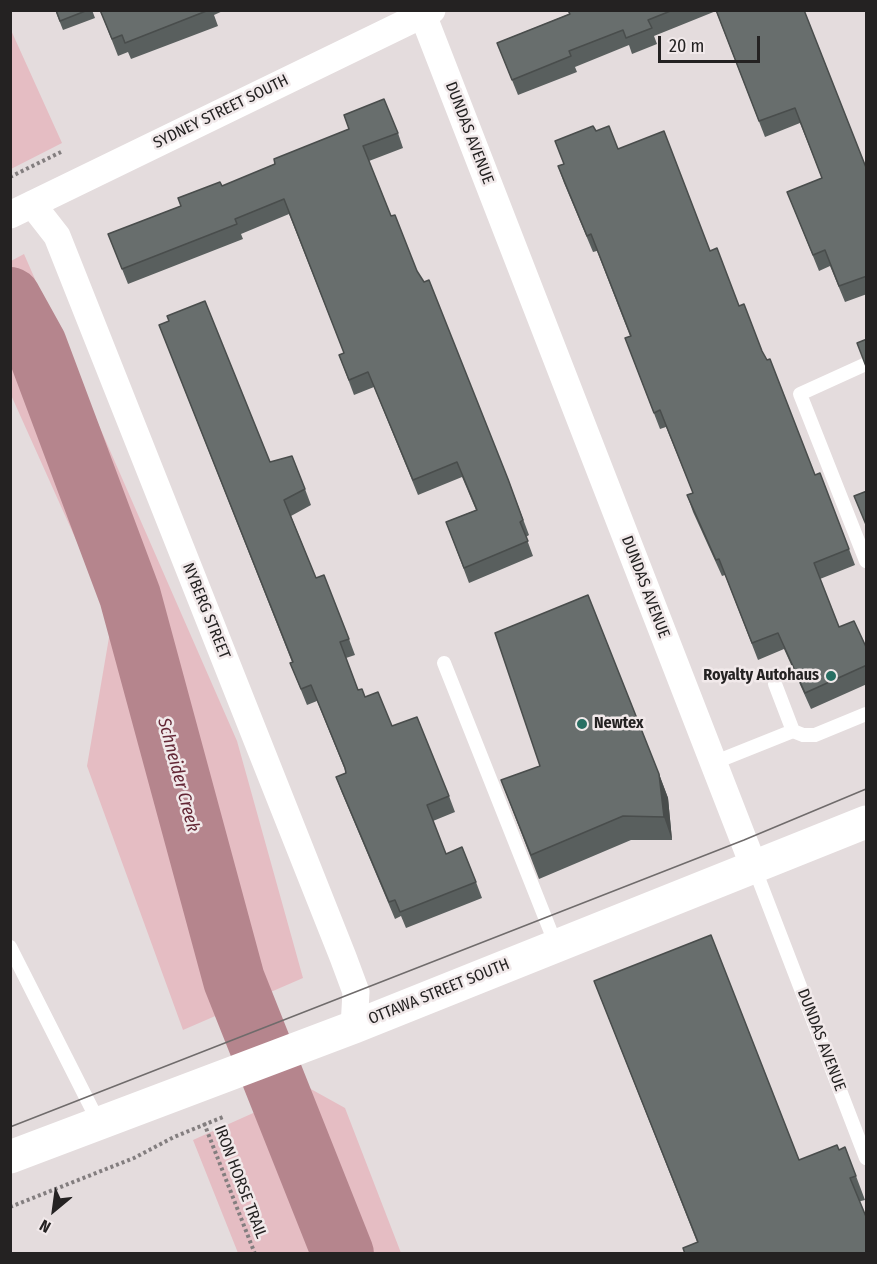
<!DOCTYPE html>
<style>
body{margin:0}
#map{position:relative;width:877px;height:1264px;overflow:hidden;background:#e4dcdd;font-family:"Fira Sans Condensed",sans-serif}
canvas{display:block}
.frame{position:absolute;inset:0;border:12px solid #242222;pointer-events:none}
.north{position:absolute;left:24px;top:1180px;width:60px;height:60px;-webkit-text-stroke:4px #f1e9ea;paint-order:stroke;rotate:209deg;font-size:16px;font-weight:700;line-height:24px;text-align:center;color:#242222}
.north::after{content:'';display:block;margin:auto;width:21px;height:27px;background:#242222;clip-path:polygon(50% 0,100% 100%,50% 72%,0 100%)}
.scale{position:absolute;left:658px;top:36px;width:102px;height:27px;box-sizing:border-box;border:3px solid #242222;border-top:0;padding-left:8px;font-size:18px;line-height:21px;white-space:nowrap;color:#242222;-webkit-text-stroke:4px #f1e9ea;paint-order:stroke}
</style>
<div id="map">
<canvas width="877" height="1264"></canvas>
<div class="frame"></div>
<div class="north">N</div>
<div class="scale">20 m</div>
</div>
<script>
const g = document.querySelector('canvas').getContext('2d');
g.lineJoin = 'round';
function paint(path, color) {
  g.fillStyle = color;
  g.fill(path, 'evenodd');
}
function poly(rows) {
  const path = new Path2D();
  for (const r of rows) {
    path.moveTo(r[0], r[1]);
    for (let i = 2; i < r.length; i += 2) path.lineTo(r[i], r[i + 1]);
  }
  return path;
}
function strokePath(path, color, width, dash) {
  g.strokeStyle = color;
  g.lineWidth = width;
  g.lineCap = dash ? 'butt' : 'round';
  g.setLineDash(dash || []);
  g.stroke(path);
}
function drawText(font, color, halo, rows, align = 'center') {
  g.font = font + ' "Fira Sans Condensed",sans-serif';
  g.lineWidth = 5;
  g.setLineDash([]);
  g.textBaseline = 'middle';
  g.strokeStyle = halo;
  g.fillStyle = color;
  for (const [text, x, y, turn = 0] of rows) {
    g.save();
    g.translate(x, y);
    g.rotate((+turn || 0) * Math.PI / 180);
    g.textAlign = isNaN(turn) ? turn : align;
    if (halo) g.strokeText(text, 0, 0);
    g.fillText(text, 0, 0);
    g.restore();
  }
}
paint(poly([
 [10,28,62,143,11,169,10,169],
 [24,254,237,741,303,978,183,1030,87,766,112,620,11,395,11,261],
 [309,1088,345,1108,401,1253,238,1253,193,1140]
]), '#e5bdc3');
strokePath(poly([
 [10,298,36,345,130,596,234,980,343,1254]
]), '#b5858d', 62);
strokePath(poly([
 [10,177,61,152],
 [204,1123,255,1254],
 [10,1207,134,1158,174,1137,223,1117]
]), '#837e7f', 4, [3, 3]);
strokePath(poly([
 [866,364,800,394,866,561],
 [444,663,556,945],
 [793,731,803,735,815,735,866,714],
 [713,763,793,731,775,684],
 [754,867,866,1158],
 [10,947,99,1123]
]), '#fff', 14);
strokePath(poly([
 [423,15,754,867],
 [32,204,57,236,343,957,356,992,354,1027],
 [10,215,432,10]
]), '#fff', 27);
strokePath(poly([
 [10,1157,354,1027,866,822]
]), '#fff', 33);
strokePath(poly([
 [10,1127,744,840,866,789]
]), '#6f6b6b', 1.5);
paint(poly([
 [55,10,92,10,95,18,63,30],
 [100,10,225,10,214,15,218,26,131,59,128,52,118,56],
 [568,10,804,10,867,170,867,294,845,302,830,266,819,271,787,192,822,178,800,123,765,137,716,11,654,36,657,44,632,54,629,45,575,67,577,72,518,95,497,43,569,14],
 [596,131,618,149,710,251,762,351,815,475,849,549,855,565,820,579,839,627,867,649,867,684,811,709,784,649,758,660,725,575,722,576,693,512,687,495,693,493,666,427,660,429,631,354,630,336,597,251,593,252,564,183,558,166,564,164],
 [398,133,403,148,369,161,391,216,417,271,508,479,529,535,526,537,533,556,469,583,446,522,476,510,462,477,418,495,374,387,354,395,339,355,344,353,289,214,241,234,243,239,128,284,108,234,181,206,222,186],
 [159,325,270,462,305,489,311,505,291,516,316,578,349,639,355,655,346,658,358,690,392,726,449,796,455,812,433,821,446,854,476,882,482,898,406,928,401,916,395,919,342,793,336,777,346,773,345,770,317,701,307,705,290,663,292,662],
 [659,774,668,798,672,840,631,840,539,879,501,780],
 [594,981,799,1160,839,1150,856,1176,865,1200,697,1242]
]), '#595f5e');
paint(poly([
 [659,774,668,798,672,840,664,817]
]), '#494d4c');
const building = poly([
 [56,10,88,10,60,21,56,10],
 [100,10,209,10,125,43,122,35,112,39,100,10],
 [568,10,673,10,648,20,652,28,626,38,623,30,569,51,571,56,512,80,497,43,570,14,568,10],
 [716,10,804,10,867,170,867,276,839,286,825,250,813,255,787,192,822,178,795,108,759,121,716,10],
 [384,99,398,133,363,146,391,216,395,215,417,271,424,282,429,280,508,479,523,520,520,522,528,541,464,568,446,522,477,510,457,462,413,480,368,372,349,380,339,355,344,353,284,199,235,219,237,224,122,269,108,234,181,206,178,198,220,182,222,186,275,164,274,159,349,129,344,115,384,99],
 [593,126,596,131,609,126,618,149,664,131,710,251,717,248,739,306,744,304,762,351,767,360,770,359,815,475,820,473,849,549,814,563,839,627,854,621,867,649,867,665,805,693,778,633,752,643,719,559,716,560,687,495,693,493,660,410,654,413,625,338,631,336,591,234,587,236,558,166,564,164,555,141,593,126],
 [205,301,270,462,292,456,305,489,284,500,316,578,324,575,349,639,340,642,358,690,362,689,365,697,378,692,392,726,417,717,449,796,427,805,446,854,462,847,476,882,400,912,395,900,389,902,336,777,346,773,345,768,311,685,301,689,290,663,293,662,159,325,169,321,167,316,205,301],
 [867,339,867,369,857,343,867,339],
 [867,491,867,527,854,496,867,491],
 [588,595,659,774,664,817,623,816,531,855,501,780,540,766,495,633,588,595],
 [711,935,799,1160,837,1145,839,1150,845,1147,856,1176,850,1178,867,1219,867,1254,685,1254,683,1248,698,1242,594,981,711,935]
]);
paint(building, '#686e6d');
strokePath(building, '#494d4c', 1.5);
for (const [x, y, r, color] of [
 [831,676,6,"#296f63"],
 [582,724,6,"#296f63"]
]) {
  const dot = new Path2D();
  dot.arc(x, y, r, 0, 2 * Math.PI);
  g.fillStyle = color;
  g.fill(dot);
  strokePath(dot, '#f1e9ea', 2);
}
drawText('16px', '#242222', '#f1e9ea', [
 ["SYDNEY STREET SOUTH",221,112,-26],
 ["DUNDAS AVENUE",469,133,69],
 ["DUNDAS AVENUE",645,587,69],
 ["NYBERG STREET",206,611,68],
 ["OTTAWA STREET SOUTH",439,992,-22],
 ["DUNDAS AVENUE",821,1040,69],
 ["IRON HORSE TRAIL",240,1182,69]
]);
drawText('bold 16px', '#242222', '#f1e9ea', [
 ["Royalty Autohaus",819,676],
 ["Newtex",594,724,"left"]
], 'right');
drawText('italic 18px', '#632635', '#f1e9ea', [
 ["Schneider Creek",178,775,75]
]);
</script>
